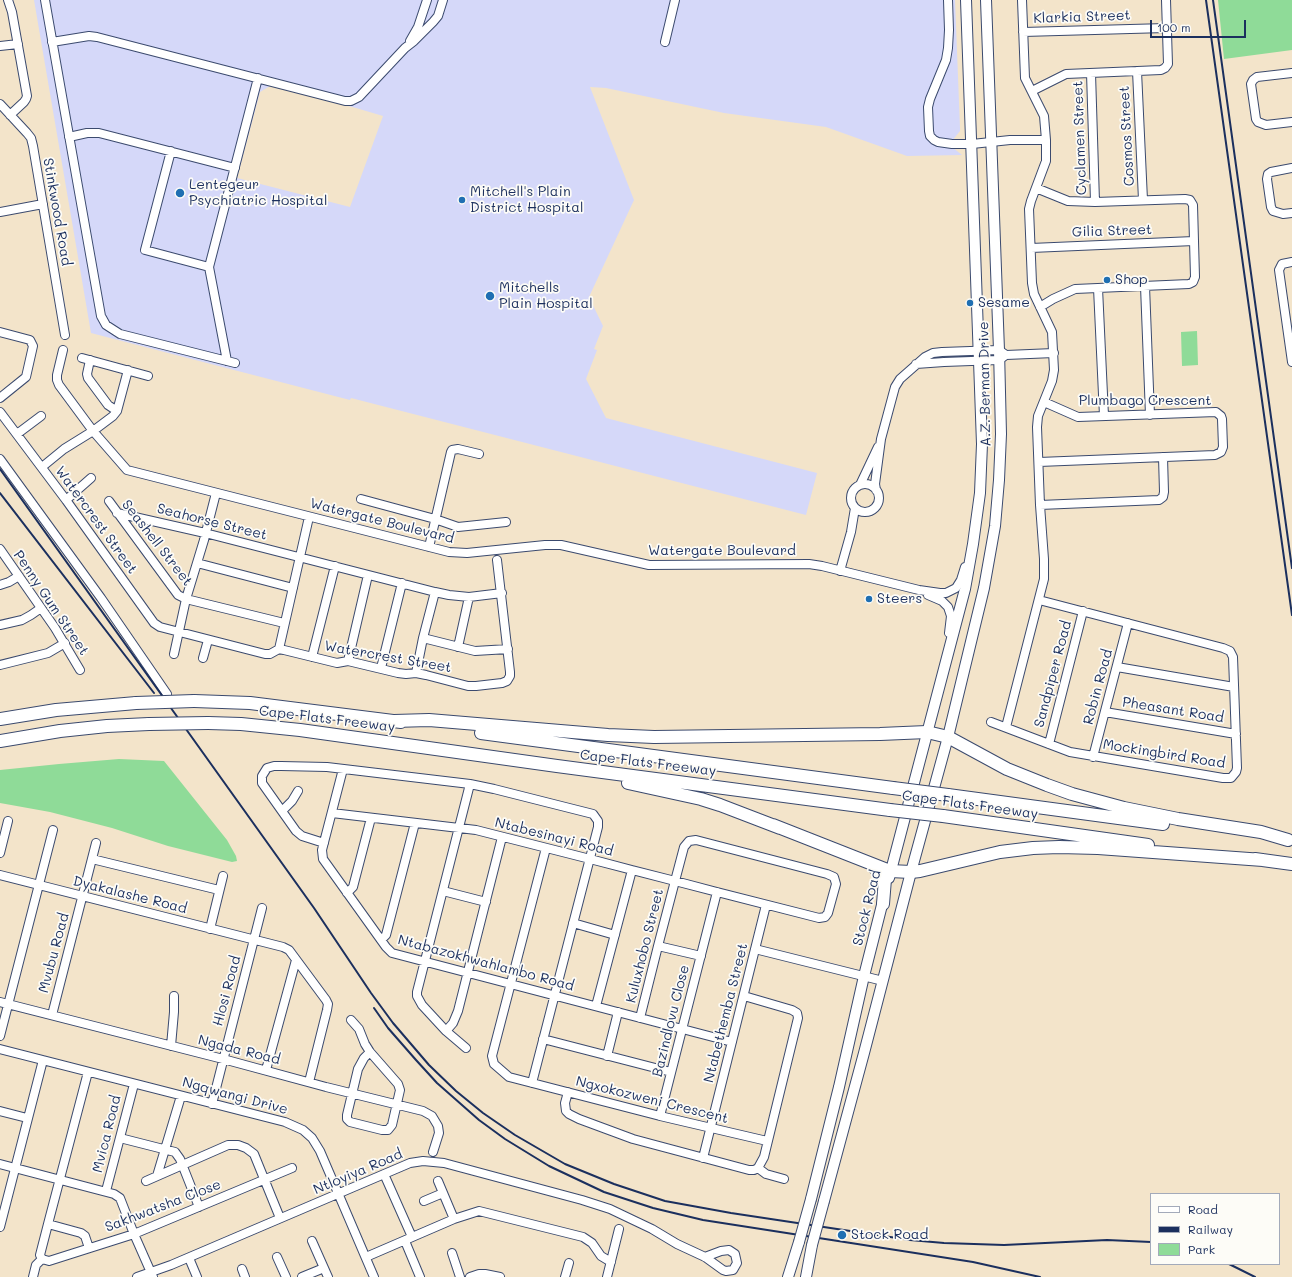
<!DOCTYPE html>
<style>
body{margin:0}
#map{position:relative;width:1292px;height:1277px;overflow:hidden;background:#f3e4ca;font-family:Mali,sans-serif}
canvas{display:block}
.legend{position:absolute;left:1150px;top:1193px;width:130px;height:72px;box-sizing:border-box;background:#fdfcf7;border:1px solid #a3aaba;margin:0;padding:5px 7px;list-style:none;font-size:12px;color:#1b2f5e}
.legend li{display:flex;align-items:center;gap:8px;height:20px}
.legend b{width:20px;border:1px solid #a3aaba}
.scale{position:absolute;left:1150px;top:20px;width:96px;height:18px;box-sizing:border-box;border:2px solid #1b2f5e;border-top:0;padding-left:5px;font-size:12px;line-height:14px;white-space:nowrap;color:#1b2f5e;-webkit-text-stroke:3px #fdfcf7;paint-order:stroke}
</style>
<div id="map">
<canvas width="1292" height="1277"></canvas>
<ul class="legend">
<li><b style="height:5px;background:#fff"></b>Road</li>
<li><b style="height:5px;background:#1b2f5e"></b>Railway</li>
<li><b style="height:11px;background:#8fdb98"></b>Park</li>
</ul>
<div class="scale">100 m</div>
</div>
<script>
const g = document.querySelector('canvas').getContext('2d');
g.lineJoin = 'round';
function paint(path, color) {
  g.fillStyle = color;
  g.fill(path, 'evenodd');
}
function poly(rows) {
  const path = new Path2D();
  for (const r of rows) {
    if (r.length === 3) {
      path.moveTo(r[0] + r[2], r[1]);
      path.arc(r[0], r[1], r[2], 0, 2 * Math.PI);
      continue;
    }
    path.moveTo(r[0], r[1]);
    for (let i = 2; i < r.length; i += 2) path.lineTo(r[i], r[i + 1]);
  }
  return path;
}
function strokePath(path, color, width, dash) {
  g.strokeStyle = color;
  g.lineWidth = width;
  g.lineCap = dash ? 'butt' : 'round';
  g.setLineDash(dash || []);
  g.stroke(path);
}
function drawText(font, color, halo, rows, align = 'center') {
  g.font = font + ' Mali,sans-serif';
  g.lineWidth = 3.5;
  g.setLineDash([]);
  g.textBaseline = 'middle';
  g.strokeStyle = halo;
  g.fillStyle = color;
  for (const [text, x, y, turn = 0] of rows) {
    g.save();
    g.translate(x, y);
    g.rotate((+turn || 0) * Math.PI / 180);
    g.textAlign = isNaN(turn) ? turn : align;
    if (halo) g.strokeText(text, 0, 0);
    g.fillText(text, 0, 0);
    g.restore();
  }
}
paint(poly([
 [34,0,955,0,960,128,960,131,952,141,952,147,962,155,907,156,826,127,724,113,606,88,590,87,634,200,589,297,603,326,594,349,597,350,586,379,606,418,817,473,806,515,351,398,350,400,91,333],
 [270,86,356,108,383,116,350,207,237,178,260,92]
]), '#d5d8f9');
paint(poly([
 [1218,0,1292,0,1292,50,1224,59],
 [1197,331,1198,365,1182,366,1181,332],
 [119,759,164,761,227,840,236,856,237,861,232,862,168,846,112,828,50,812,0,803,0,770,59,764]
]), '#8fdb98');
const minor = poly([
 [8,0,12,12,27,96,26,99,24,102,10,115],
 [45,0,101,316,106,325,120,334,235,363],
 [948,0,949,30,948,48,946,60,930,99,928,107,929,131,930,136,934,140,938,142,952,144,972,144,1010,140,1046,140],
 [1023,32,1166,28],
 [410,41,418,27,427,0],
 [52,42,89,36,97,37,345,101,351,101,359,97,405,48,414,41,433,22,438,16,443,0],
 [665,42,675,0],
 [0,46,18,44],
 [1137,71,1143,200],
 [1091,73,1095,202],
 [1292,73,1257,77,1253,80,1251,84,1256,119,1258,122,1266,125,1292,122],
 [1032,91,1066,74,1161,70,1165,68,1168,64,1166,0],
 [0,104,27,133,31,138,33,146,65,335],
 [69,137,87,133,99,133,235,168],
 [171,151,145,250,209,267],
 [1292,168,1271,172,1268,174,1267,179,1271,207,1273,211,1283,214,1292,213],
 [1036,188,1068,201,1095,202,1185,199,1190,200,1193,205,1195,277,1193,282,1189,284,1075,289,1053,299,1040,307],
 [0,212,43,204],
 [1031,248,1194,241],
 [1292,262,1282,264,1279,270,1292,362],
 [1145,286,1150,415],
 [1098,288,1104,416],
 [0,332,30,340,33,346,26,377,0,398],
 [63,350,57,375,57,380,59,385,93,431,127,470,449,552,467,553,545,545,561,545,649,565,809,564,822,566,919,590,940,593,946,593,956,588,961,580,965,567],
 [82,358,148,376],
 [90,360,87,374,88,378,108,405,117,411],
 [227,361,209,267,258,78],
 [916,364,944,362,999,360,1006,355,1054,353],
 [0,412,66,500,154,623,160,627,265,654,270,654,279,649,284,650,337,663,348,661,398,673,406,674,416,673,426,675,468,686,476,686,502,683,507,681,510,676,510,672,497,560],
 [17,434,41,416],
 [0,459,101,598,167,694],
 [1039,462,1215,455,1221,452,1223,447,1222,419,1221,416,1216,412,1078,417,1044,402],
 [42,467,64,449,93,431,113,416,117,411,128,370],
 [865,498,14],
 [860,485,878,447],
 [876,490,875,484,881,439,895,387,900,379,925,357,933,353,942,352,999,350,1006,355],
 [361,499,435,519,458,527,506,522],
 [66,500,91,478],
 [109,501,178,595,186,599,284,623],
 [1040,505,1159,500,1163,497,1164,492,1163,457],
 [117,513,205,533,435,592,449,595,469,597,502,593],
 [429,547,451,452,452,450,458,449,479,454],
 [0,549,55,628,80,670],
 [197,563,293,588],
 [840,571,851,532,855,508],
 [0,585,9,582,19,576],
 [928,595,942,601,948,607,951,616,949,633],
 [0,625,22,620,31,615,41,608],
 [423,638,475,651,508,649],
 [458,647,469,597],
 [279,649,309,517],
 [174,654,186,599,204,540,216,493],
 [312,657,335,566],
 [203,658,208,640],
 [348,661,368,575],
 [0,665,48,653,65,643],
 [1117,667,1234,687],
 [381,668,402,583],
 [416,673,423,638,435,592],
 [1105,712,1236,734],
 [991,722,1070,752,1223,778,1231,778,1236,772,1237,768,1233,657,1230,651,1223,648,1039,600],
 [1006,727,1044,579,1044,559,1040,505,1037,427,1038,416,1052,381,1054,370,1052,332,1034,294,1032,283,1029,209,1031,201,1046,161,1046,140,1044,116,1025,78,1022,0],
 [1049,744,1083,611],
 [1093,757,1128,623],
 [343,769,322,850,323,859,386,947,392,953,732,1042],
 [282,811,292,801,298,791],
 [332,813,476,830,590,859,632,870,675,881,717,892,819,918,825,917,828,913,836,884,834,877,827,874,696,840,689,841,684,847,675,881,658,946,640,1018],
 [324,843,302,836,296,831,262,783,262,776,267,768,274,766,281,766,327,767,470,784,494,789,593,814,598,821,598,827,532,1083],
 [546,848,492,1056,494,1064,509,1077,660,1116,767,1141],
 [0,853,8,821],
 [92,859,219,890],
 [0,875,283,947,289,950,326,1000,328,1004,327,1010,309,1082],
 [443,891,486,902],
 [347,893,353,887,371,818],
 [573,923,615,935],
 [210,929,223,876],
 [381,940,386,935,415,823],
 [658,946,701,956],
 [755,949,883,981],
 [0,1002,223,1059,326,1087,423,1111,432,1116,438,1126,439,1133,433,1152],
 [596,1006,632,870],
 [52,1015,96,843],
 [351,1020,359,1029,365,1044,370,1052,398,1084,400,1090,392,1125,388,1130,382,1130,350,1122,347,1119,347,1115,358,1069,364,1058,370,1052],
 [446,1031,453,1023,458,1011,502,837],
 [0,1036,53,830],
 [543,1039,671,1072],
 [171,1046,174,1012,174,996],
 [466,1048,446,1031,422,1005,417,996,417,992,470,784],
 [0,1049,285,1122,303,1130,312,1138,320,1151,374,1277],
 [607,1056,618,1012],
 [266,1070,296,960],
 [568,1092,565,1103,566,1111,569,1114,579,1119,633,1139,749,1170,754,1170,758,1168,764,1157,798,1018,797,1013,792,1010,744,996],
 [212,1104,262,908],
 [0,1111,27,1118],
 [660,1116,717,892],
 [120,1138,175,1152,180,1159,199,1207],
 [703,1158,766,905],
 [0,1164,114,1194,120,1198,134,1234,153,1277],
 [758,1168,766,1174,784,1179],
 [384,1174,412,1237],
 [157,1176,181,1096],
 [146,1181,228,1145,238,1145,246,1148,254,1154,280,1218],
 [438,1181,454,1219],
 [106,1191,134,1084],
 [424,1201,443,1193],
 [48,1224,81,1233,85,1236,89,1248],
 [0,1227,43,1060],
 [312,1241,328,1277],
 [405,1241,420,1277],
 [452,1253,460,1277],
 [277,1257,286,1277],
 [366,1257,454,1219,479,1211,583,1237,592,1243,601,1256,611,1262],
 [189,1258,197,1277],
 [42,1259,49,1261,134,1234,292,1168],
 [242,1269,245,1277],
 [33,1277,36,1265,42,1259,40,1255,48,1224,88,1072],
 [137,1277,171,1265,410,1163,423,1161,444,1163,582,1200,610,1209,652,1229,677,1244,705,1257,723,1270,726,1271,733,1270,737,1263,735,1254,729,1250,721,1251,705,1257],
 [302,1277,324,1268],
 [470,1277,479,1274,485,1274,500,1277],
 [565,1277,569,1263],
 [607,1277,619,1229]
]);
const major = poly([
 [889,878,965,589,973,544,980,493,982,444,966,0],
 [811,1199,839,1087,864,976,884,897],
 [824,1201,864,1053,911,872,948,737,984,588,995,526,999,480,1001,434,999,350,986,0],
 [788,1277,799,1242],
 [806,1277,812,1245]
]);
const highway = poly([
 [194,701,250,703,401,722],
 [0,719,56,710,136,703],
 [394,721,429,720,608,735,654,737,880,734,927,732,948,737,1007,769,1047,785,1072,794,1124,808,1178,819,1261,832,1288,840],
 [208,723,241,724,300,730,557,766,890,810],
 [481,733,893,788],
 [0,741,60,731,107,726,149,724],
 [628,783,701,799,720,805,780,828],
 [948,795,1163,824],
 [943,816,1148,845],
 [773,825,890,871,911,872,920,871,1000,852,1033,848,1059,847,1098,848,1263,860],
 [1255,859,1292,864],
 [875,868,882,873,885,879,883,904]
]);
strokePath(minor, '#3b4a6e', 10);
strokePath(major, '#3b4a6e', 12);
strokePath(highway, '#3b4a6e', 14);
strokePath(minor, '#fff', 8);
strokePath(major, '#fff', 10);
strokePath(highway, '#fff', 12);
strokePath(poly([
 [1206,0,1292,615],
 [1213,0,1292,568],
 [0,469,314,908,371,993,393,1023,429,1065,456,1091,483,1113,515,1135,565,1164,614,1184,665,1201,731,1213,910,1240,944,1243,1004,1245,1107,1240,1151,1242],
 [0,493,154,693],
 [374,1008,388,1028,416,1060,437,1083,479,1120,505,1139,549,1166,604,1192,653,1208,703,1220,973,1262,1040,1277],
 [1229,1264,1255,1277]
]), '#1b2f5e', 2);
const majorBridge = poly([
 [799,1242,811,1199],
 [812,1245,824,1201]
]);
const highwayBridge = poly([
 [136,703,194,701],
 [149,724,208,723],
 [893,788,948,795],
 [890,810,943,816]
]);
strokePath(majorBridge, '#3b4a6e', 12, []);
strokePath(highwayBridge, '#3b4a6e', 14, []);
strokePath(majorBridge, '#fff', 10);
strokePath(highwayBridge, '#fff', 12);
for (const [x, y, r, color] of [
 [180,193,5,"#1f6fb2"],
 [462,200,4,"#1f6fb2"],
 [1107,280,4,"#1f6fb2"],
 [490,296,5,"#1f6fb2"],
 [970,303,4,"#1f6fb2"],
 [869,599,4,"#1f6fb2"],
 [842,1235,5,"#1f6fb2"]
]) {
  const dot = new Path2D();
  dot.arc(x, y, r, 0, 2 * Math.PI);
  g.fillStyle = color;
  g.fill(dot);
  strokePath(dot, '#fdfcf7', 1.5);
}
drawText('14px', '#1b2f5e', '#fdfcf7', [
 ["Klarkia Street",1082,17,-2],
 ["Cosmos Street",1127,136,-93],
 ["Cyclamen Street",1080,138,-92],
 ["Stinkwood Road",57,212,80],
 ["Gilia Street",1112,231,-2],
 ["A.Z. Berman Drive",985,384,-91],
 ["Plumbago Crescent",1145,401],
 ["Watercrest Street",96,520,54],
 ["Watergate Boulevard",382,521,14],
 ["Seahorse Street",212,522,14],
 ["Seashell Street",157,543,52],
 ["Watergate Boulevard",722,551],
 ["Penny Gum Street",51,603,56],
 ["Watercrest Street",388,657,10],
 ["Sandpiper Road",1053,674,-75],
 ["Robin Road",1098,687,-75],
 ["Pheasant Road",1173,710,9],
 ["Cape Flats Freeway",327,719,7],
 ["Mockingbird Road",1164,754,9],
 ["Cape Flats Freeway",648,763,7],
 ["Cape Flats Freeway",970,805,8],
 ["Ntabesinayi Road",554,837,14],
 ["Dyakalashe Road",130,895,14],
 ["Stock Road",867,908,-76],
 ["Kuluxhobo Street",645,946,-76],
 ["Mvubu Road",54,953,-75],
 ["Ntabazokhwahlambo Road",486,963,15],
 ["Hlosi Road",227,991,-75],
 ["Ntabethemba Street",726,1013,-76],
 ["Bazindlovu Close",671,1021,-76],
 ["Ngada Road",239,1050,14],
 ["Ngqwangi Drive",235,1096,15],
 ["Ngxokozweni Crescent",652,1100,14],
 ["Mvica Road",107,1134,-76],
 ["Ntloyiya Road",358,1172,-23],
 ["Sakhwatsha Close",163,1206,-21]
]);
drawText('14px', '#1b2f5e', '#fdfcf7', [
 ["Lentegeur",189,185],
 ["Psychiatric Hospital",189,201],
 ["Mitchell's Plain",470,192],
 ["District Hospital",470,208],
 ["Shop",1115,280],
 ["Mitchells",499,288],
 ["Plain Hospital",499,304],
 ["Sesame",978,303],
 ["Steers",877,599],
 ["Stock Road",851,1235]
], 'left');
</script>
